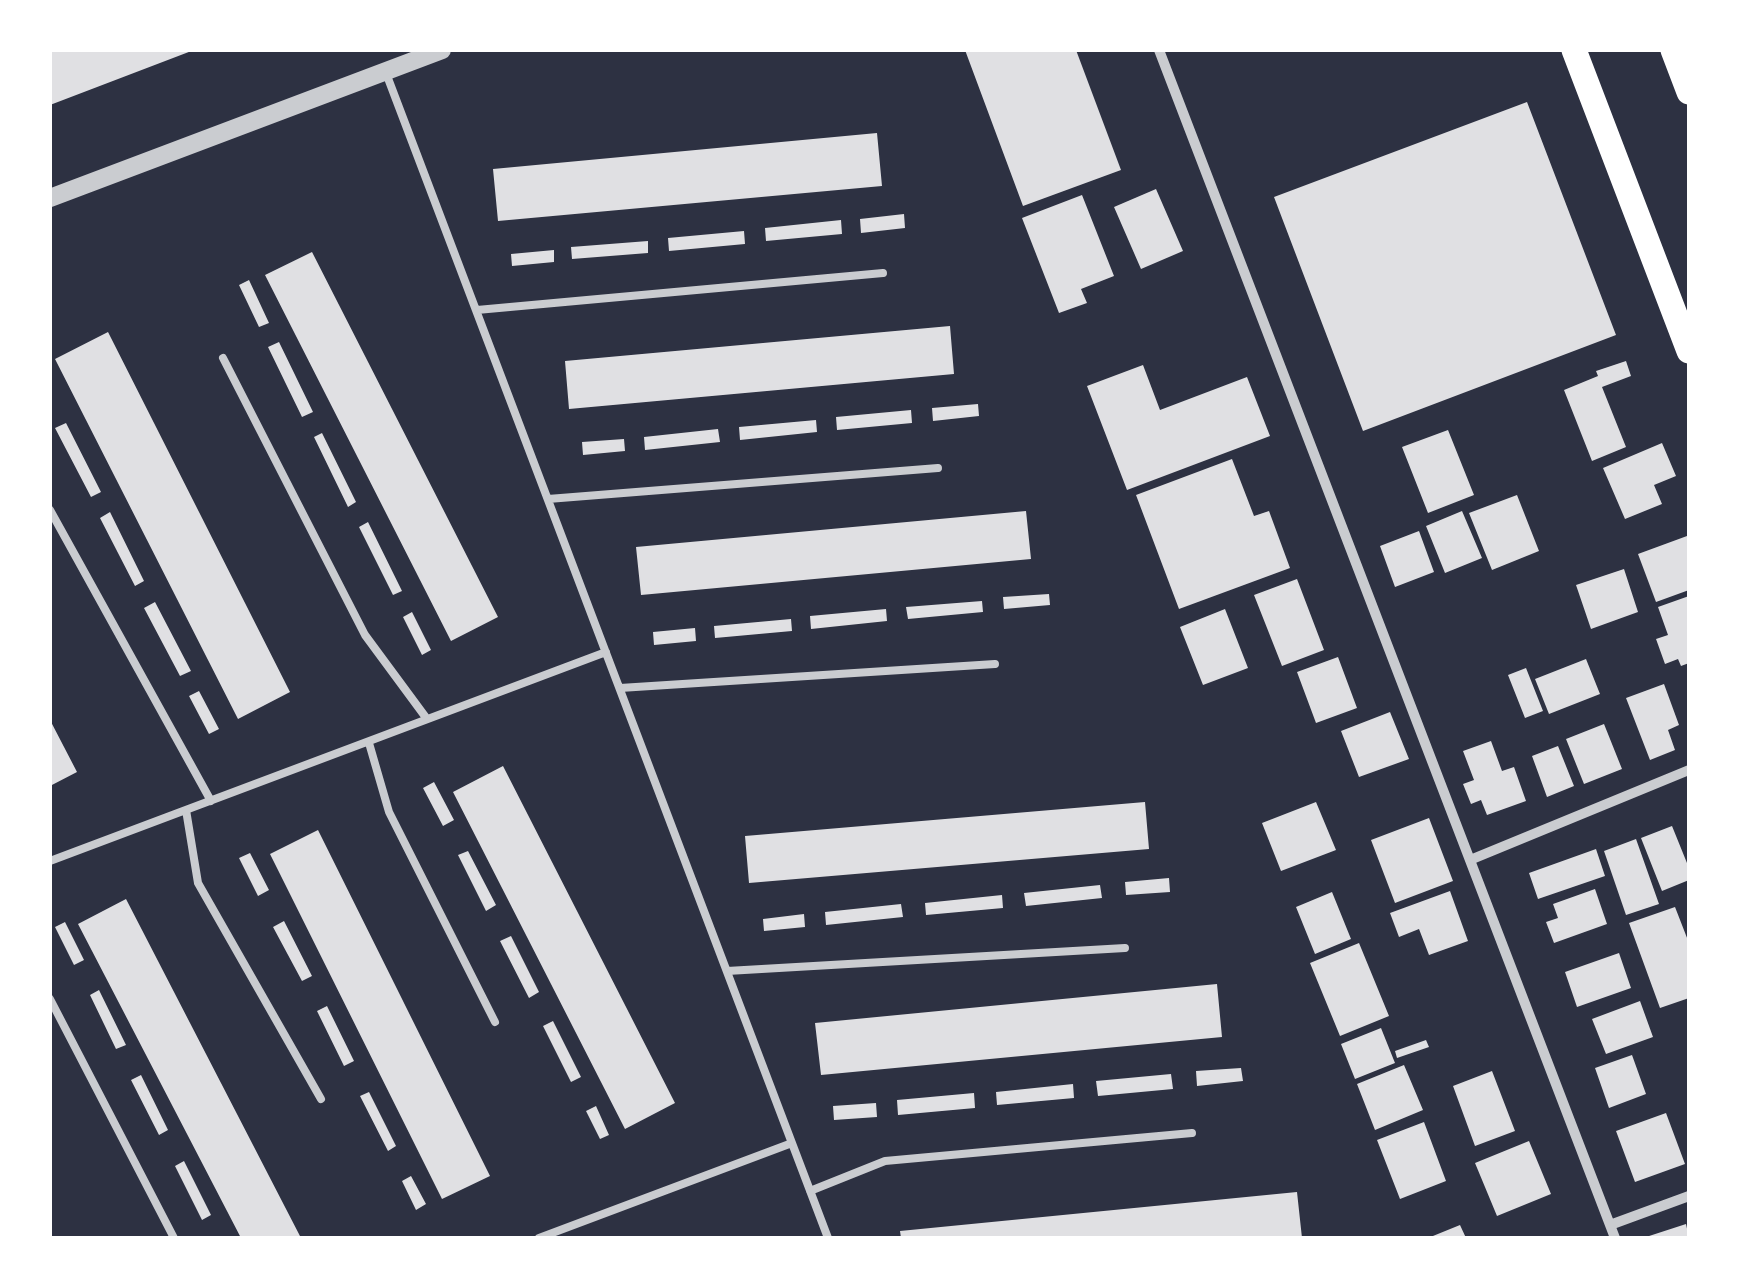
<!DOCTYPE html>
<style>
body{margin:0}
#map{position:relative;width:1739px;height:1288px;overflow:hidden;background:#2d3142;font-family:Overpass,sans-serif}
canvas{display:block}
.frame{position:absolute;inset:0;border:52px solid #fff;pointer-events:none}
</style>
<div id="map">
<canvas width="1739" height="1288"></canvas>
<div class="frame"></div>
</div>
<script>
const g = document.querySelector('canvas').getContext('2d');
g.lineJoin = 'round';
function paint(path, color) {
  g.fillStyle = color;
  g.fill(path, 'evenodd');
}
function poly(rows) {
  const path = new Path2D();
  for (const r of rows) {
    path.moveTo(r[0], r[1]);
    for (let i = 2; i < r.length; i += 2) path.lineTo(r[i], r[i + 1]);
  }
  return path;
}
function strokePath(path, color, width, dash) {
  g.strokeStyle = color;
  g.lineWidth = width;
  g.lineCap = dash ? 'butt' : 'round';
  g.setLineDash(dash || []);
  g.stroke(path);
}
paint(poly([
 [50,50,194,50,50,105],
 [965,50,1076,50,1121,170,1023,206],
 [1527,102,1616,335,1363,431,1274,197],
 [877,133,882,186,498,221,493,169],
 [1156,189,1183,251,1141,269,1114,207],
 [1082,195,1114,276,1081,289,1087,303,1059,313,1022,218],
 [904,214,905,228,861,233,860,219],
 [841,220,842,234,766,241,765,228],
 [744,231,745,244,669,251,668,238],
 [648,241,648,253,572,259,571,247],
 [554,250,554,262,512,266,511,254],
 [312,252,498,617,451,641,265,275],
 [249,280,269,323,259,327,239,285],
 [950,326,954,374,569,409,565,361],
 [108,332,290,692,238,719,55,359],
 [279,342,313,412,302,417,268,347],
 [1626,361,1631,376,1602,387,1626,447,1592,461,1564,390,1598,376,1596,371],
 [1143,365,1160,410,1247,377,1270,436,1127,490,1087,386],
 [978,404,979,416,933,421,932,408],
 [911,410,912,423,837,430,836,417],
 [816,420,817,432,740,440,739,427],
 [66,423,101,492,91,497,55,428],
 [718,429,720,442,645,450,644,437],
 [1448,430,1474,495,1428,513,1402,447],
 [322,433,356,502,348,507,314,437],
 [624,439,625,451,583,455,582,442],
 [1662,443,1676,476,1654,485,1662,504,1625,519,1603,468],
 [1232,459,1254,516,1269,511,1290,568,1179,609,1136,495],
 [1517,495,1539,551,1492,570,1469,513],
 [1026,511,1031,559,641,595,636,547],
 [1462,511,1482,558,1445,573,1426,526],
 [110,512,144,581,135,586,100,518],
 [368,522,402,591,393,595,359,527],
 [1419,531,1434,572,1395,587,1380,546],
 [1687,536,1689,542,1689,590,1656,602,1638,554],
 [1624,569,1638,612,1591,629,1576,585],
 [1297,579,1324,650,1282,666,1254,595],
 [1049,594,1050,605,1004,609,1003,597],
 [1689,596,1689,663,1681,666,1678,659,1665,664,1656,639,1668,635,1658,607],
 [982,601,983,612,908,619,906,607],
 [155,602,191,671,180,676,144,608],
 [886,609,887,621,811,629,810,616],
 [1225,609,1248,668,1203,685,1180,627],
 [412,612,431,650,422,655,403,617],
 [791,619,792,631,715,638,714,626],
 [695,628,696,641,654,645,653,632],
 [1338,657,1357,708,1316,723,1297,672],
 [1586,659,1600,694,1549,714,1535,679],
 [1526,668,1543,711,1525,718,1508,675],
 [1664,684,1679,725,1668,730,1675,750,1650,760,1626,698],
 [199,691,219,729,209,734,189,696],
 [1390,712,1409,759,1359,777,1341,731],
 [50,720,77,772,50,786],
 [1604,724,1622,769,1584,784,1566,739],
 [1491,741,1502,771,1514,767,1526,801,1487,815,1481,800,1471,804,1463,784,1474,780,1463,751],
 [1558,746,1574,786,1547,797,1532,756],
 [503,766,675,1103,625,1129,453,792],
 [434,782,454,820,443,826,423,788],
 [1145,802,1149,849,749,883,745,836],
 [1316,802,1336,850,1281,871,1262,823],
 [1429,818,1453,881,1395,903,1371,840],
 [1672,826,1689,868,1689,880,1662,891,1641,838],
 [318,830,490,1176,442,1199,270,854],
 [1636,839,1659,904,1626,915,1604,851],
 [1596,849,1605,876,1538,899,1529,873],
 [468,851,496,905,486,911,458,855],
 [250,853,269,890,258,896,239,858],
 [1169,878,1170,892,1126,895,1125,882],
 [1100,885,1102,898,1026,906,1024,893],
 [1595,889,1607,924,1554,943,1546,922,1558,918,1553,904],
 [1450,891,1468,941,1429,955,1419,929,1399,937,1390,913],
 [1332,892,1351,939,1315,954,1296,907],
 [1002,895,1003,908,926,915,925,903],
 [126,899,301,1238,241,1238,78,924],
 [901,904,903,917,826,925,825,912],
 [1675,907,1689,943,1689,998,1660,1008,1629,923],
 [804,914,805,927,764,931,763,919],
 [284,921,312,976,302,981,273,927],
 [65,922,84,960,74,965,55,927],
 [511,936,539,992,529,998,500,941],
 [1359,943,1389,1016,1340,1036,1310,963],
 [1619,953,1631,988,1577,1007,1565,972],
 [1217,984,1222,1037,821,1075,815,1023],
 [99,990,126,1045,116,1049,90,995],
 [1640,1001,1653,1037,1606,1054,1592,1019],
 [327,1006,354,1061,344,1066,317,1011],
 [553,1021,581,1077,571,1082,543,1026],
 [1381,1028,1395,1063,1355,1079,1341,1044],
 [1426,1040,1429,1047,1397,1058,1395,1051],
 [1632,1055,1646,1094,1609,1108,1595,1068],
 [1404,1065,1423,1110,1375,1130,1357,1084],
 [1241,1068,1243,1081,1197,1086,1196,1071],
 [1492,1071,1515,1131,1475,1146,1453,1086],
 [1171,1074,1173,1089,1098,1096,1096,1081],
 [141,1075,168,1130,159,1135,131,1080],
 [1073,1084,1074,1098,997,1105,996,1092],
 [369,1092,396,1146,388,1151,360,1096],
 [974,1093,975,1108,898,1115,897,1100],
 [876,1103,877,1117,834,1120,833,1106],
 [596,1106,609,1135,600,1139,586,1111],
 [1666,1113,1685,1164,1635,1182,1616,1131],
 [1424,1122,1446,1181,1400,1199,1377,1140],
 [1529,1141,1551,1194,1497,1216,1475,1163],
 [184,1161,211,1215,202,1220,175,1166],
 [411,1176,426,1204,416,1210,402,1181],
 [1297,1192,1302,1238,901,1238,900,1231],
 [1686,1224,1689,1238,1646,1238,1646,1237],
 [1460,1225,1466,1238,1428,1238]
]), '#e0e0e3');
strokePath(poly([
 [386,73,828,1238],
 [477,310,883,273],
 [223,358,365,635,427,719],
 [548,499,938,468],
 [50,510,211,801],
 [620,688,995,664],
 [369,743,389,812,495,1022],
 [186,810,198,883,321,1099],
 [50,861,606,652],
 [727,971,1125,948],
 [50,999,174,1238],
 [810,1191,885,1161,1192,1133],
 [539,1238,792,1143]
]), '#caccd0', 8);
strokePath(poly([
 [1159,50,1615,1238],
 [1470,860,1689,770],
 [1610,1225,1689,1196]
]), '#caccd0', 10);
strokePath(poly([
 [50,198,442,50]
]), '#caccd0', 18);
strokePath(poly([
 [1574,50,1689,351],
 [1673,50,1689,92]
]), '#fff', 25);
</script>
